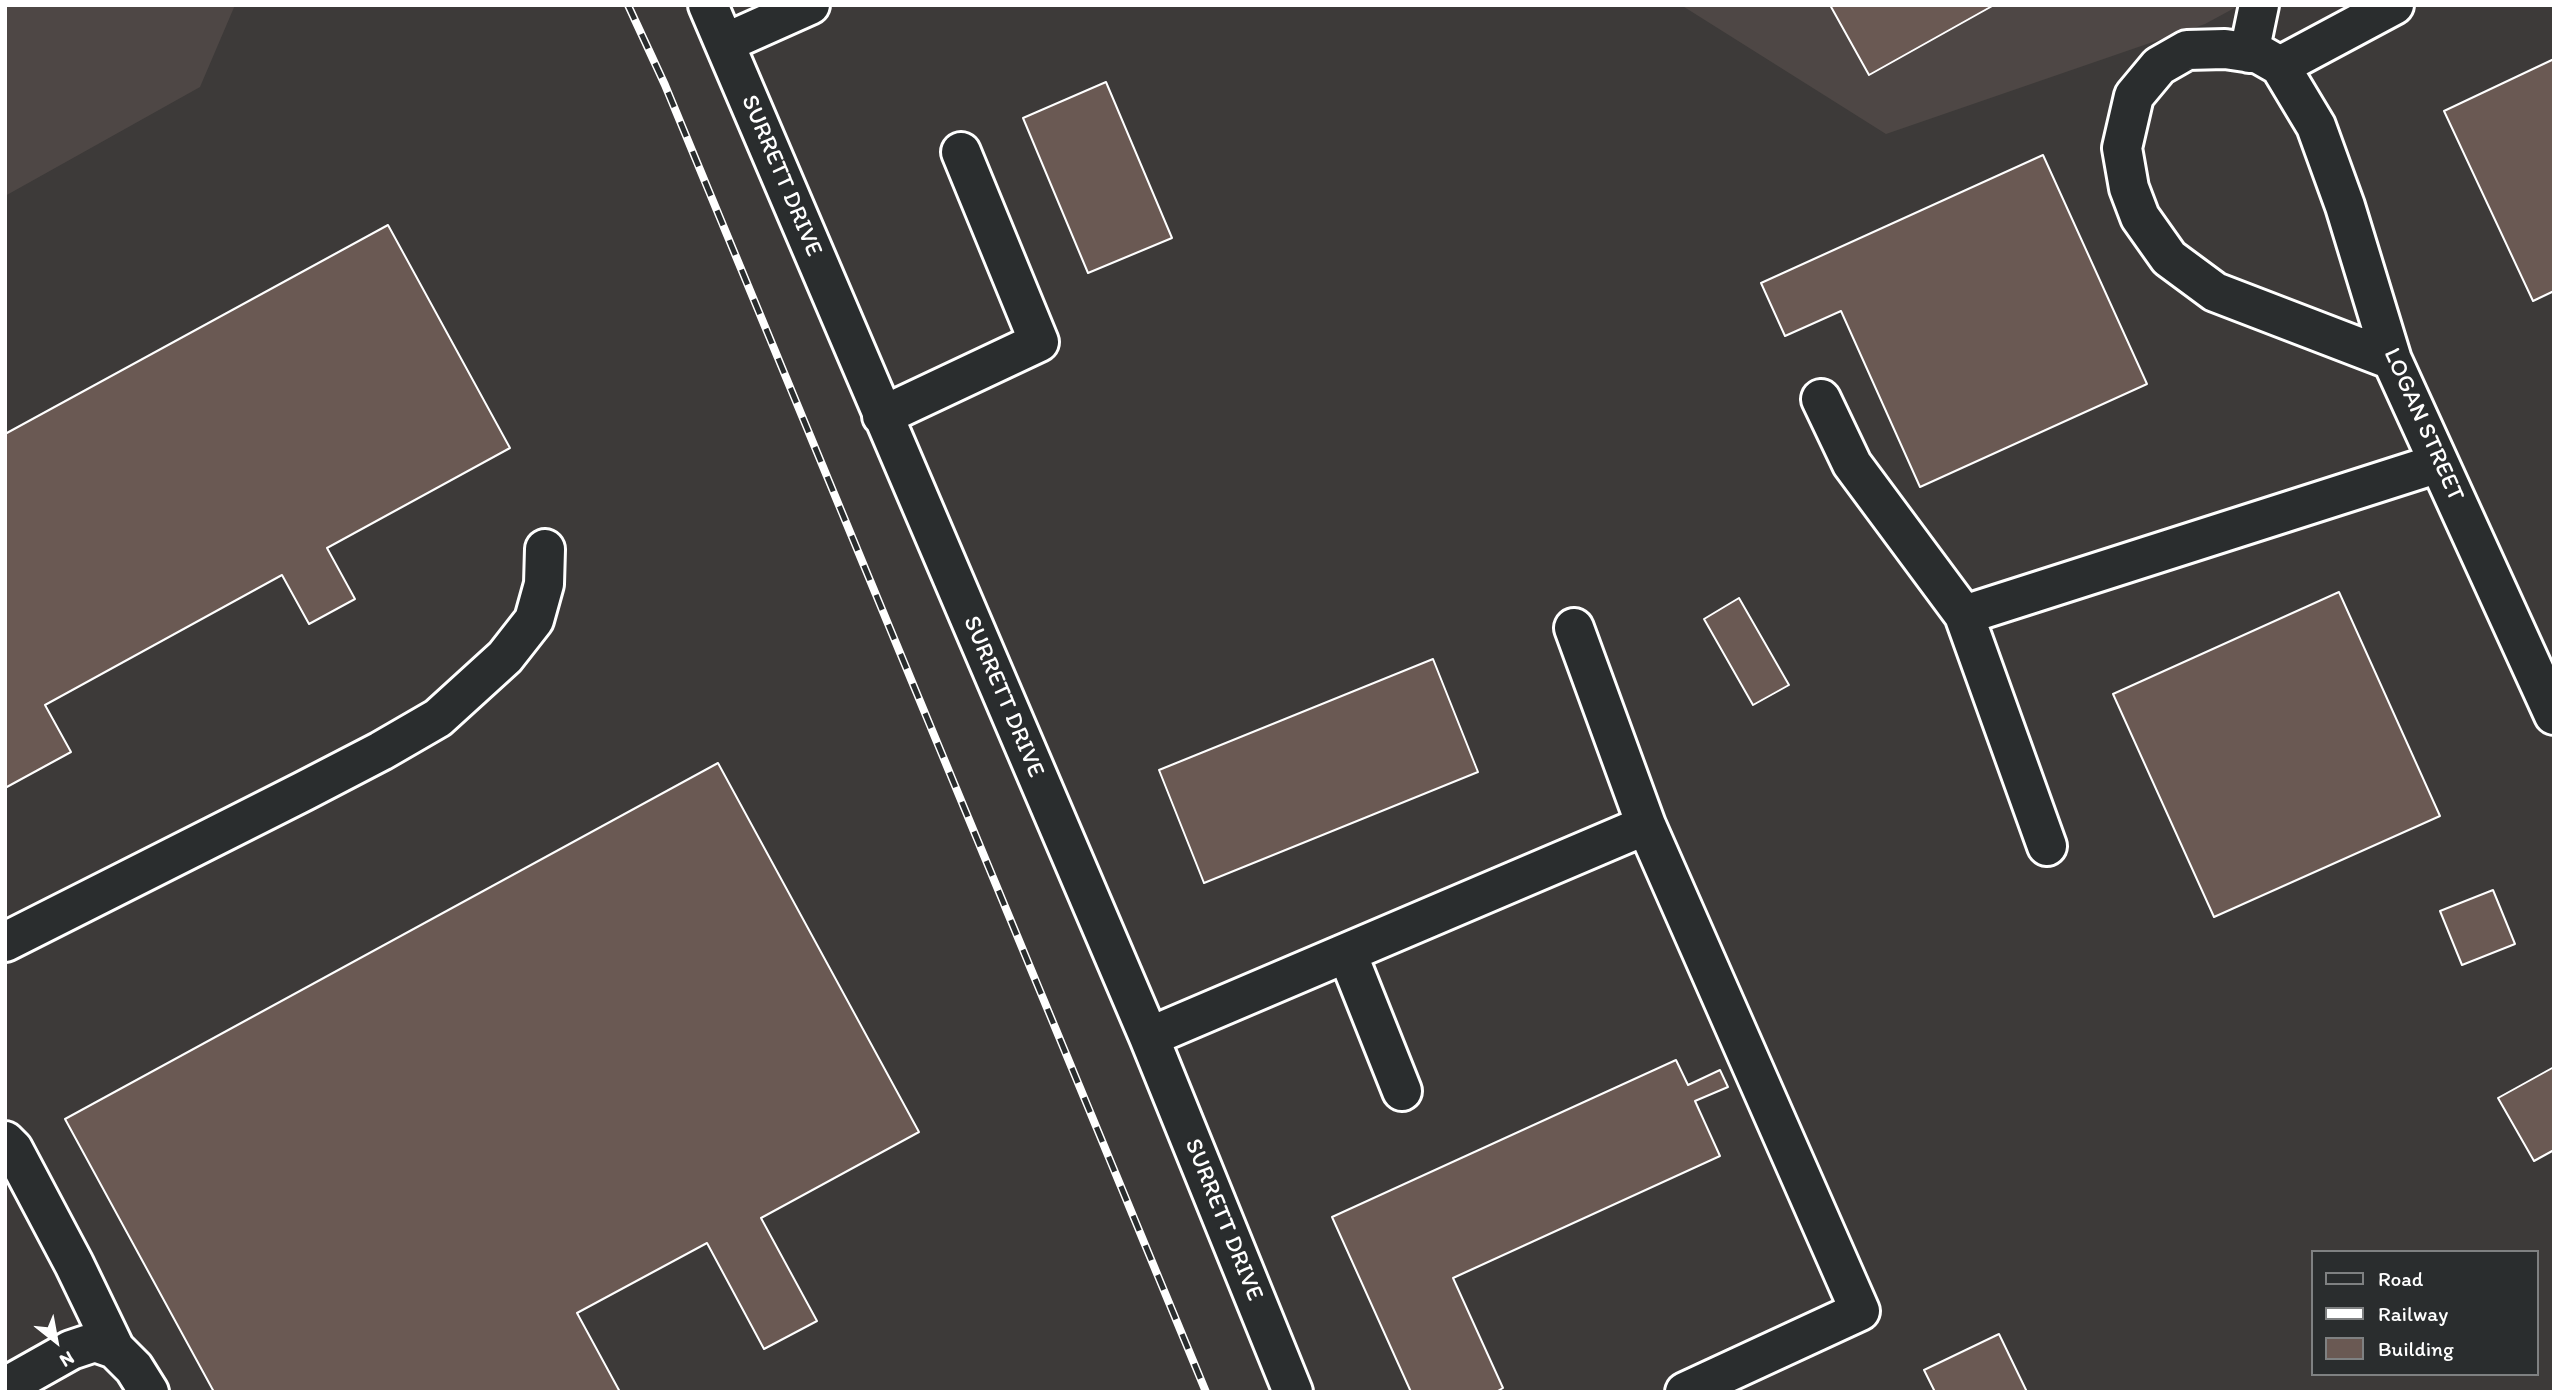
<!DOCTYPE html>
<style>
body{margin:0}
#map{position:relative;width:2559px;height:1397px;overflow:hidden;background:#3d3a39;font-family:Itim,sans-serif}
canvas{display:block}
.frame{position:absolute;inset:0;border:7px solid #fff;pointer-events:none}
.legend{position:absolute;left:2311px;top:1250px;width:228px;height:126px;box-sizing:border-box;background:#2a2d2e;border:2px solid #7f8182;margin:0;padding:9px 12px;list-style:none;font-size:21px;color:#fff}
.legend li{display:flex;align-items:center;gap:14px;height:35px}
.legend b{width:35px;border:2px solid #7f8182}
.north{position:absolute;left:21px;top:1306px;width:70px;height:70px;-webkit-text-stroke:5px #2a2d2e;paint-order:stroke;rotate:149deg;font-size:19px;font-weight:700;line-height:28px;text-align:center;color:#fff}
.north::after{content:'';display:block;margin:auto;width:24px;height:32px;background:#fff;clip-path:polygon(50% 0,100% 100%,50% 72%,0 100%)}
</style>
<div id="map">
<canvas width="2559" height="1397"></canvas>
<div class="frame"></div>
<ul class="legend">
<li><b style="height:9px;background:#2a2d2e"></b>Road</li>
<li><b style="height:9px;background:#fff"></b>Railway</li>
<li><b style="height:19px;background:#6a5953"></b>Building</li>
</ul>
<div class="north">N</div>
</div>
<script>
const g = document.querySelector('canvas').getContext('2d');
g.lineJoin = 'round';
function paint(path, color) {
  g.fillStyle = color;
  g.fill(path, 'evenodd');
}
function poly(rows) {
  const path = new Path2D();
  for (const r of rows) {
    path.moveTo(r[0], r[1]);
    for (let i = 2; i < r.length; i += 2) path.lineTo(r[i], r[i + 1]);
  }
  return path;
}
function strokePath(path, color, width, dash) {
  g.strokeStyle = color;
  g.lineWidth = width;
  g.lineCap = dash ? 'butt' : 'round';
  g.setLineDash(dash || []);
  g.stroke(path);
}
function drawText(font, color, halo, rows, align = 'center') {
  g.font = font + ' Itim,sans-serif';
  g.lineWidth = 6;
  g.setLineDash([]);
  g.textBaseline = 'middle';
  g.strokeStyle = halo;
  g.fillStyle = color;
  for (const [text, x, y, turn = 0] of rows) {
    g.save();
    g.translate(x, y);
    g.rotate((+turn || 0) * Math.PI / 180);
    g.textAlign = isNaN(turn) ? turn : align;
    if (halo) g.strokeText(text, 0, 0);
    g.fillText(text, 0, 0);
    g.restore();
  }
}
paint(poly([
 [5,5,235,5,200,87,5,196],
 [1681,5,2240,5,2205,24,1886,134]
]), '#4e4745');
const building = poly([
 [1830,5,1994,5,1869,75,1830,5],
 [2554,59,2554,291,2533,301,2444,111,2554,59],
 [1106,82,1172,238,1088,273,1023,118,1106,82],
 [2043,155,2147,384,1920,487,1841,311,1785,336,1761,283,2043,155],
 [388,225,510,448,327,548,355,599,309,624,282,575,45,705,71,752,5,788,5,434,388,225],
 [2339,592,2440,816,2214,917,2113,694,2339,592],
 [1739,598,1789,685,1753,705,1704,619,1739,598],
 [1433,659,1478,772,1204,883,1159,770,1433,659],
 [718,763,919,1132,761,1218,817,1321,764,1349,707,1243,577,1313,620,1392,214,1392,65,1119,718,763],
 [2493,890,2515,944,2462,965,2440,911,2493,890],
 [1676,1060,1688,1085,1720,1070,1728,1087,1695,1101,1720,1156,1453,1278,1503,1388,1496,1392,1411,1392,1332,1217,1676,1060],
 [2554,1067,2554,1150,2534,1161,2498,1098,2554,1067],
 [1999,1334,2027,1392,1935,1392,1924,1370,1999,1334]
]);
paint(building, '#6a5953');
strokePath(building, '#fff', 2);
const minor = poly([
 [708,5,1149,1037,1293,1392],
 [725,43,810,5],
 [2249,53,2259,5],
 [2280,66,2394,5],
 [2392,360,2215,292,2169,258,2140,217,2129,188,2122,148,2134,96,2159,66,2187,50,2225,49,2259,54,2280,66,2316,126,2345,206,2392,360,2554,715],
 [1821,399,1852,464,1964,615],
 [882,416,1039,342,961,152],
 [1574,628,1646,825],
 [2047,846,1964,615,2439,463],
 [5,942,304,791,381,751,438,718,505,657,534,620,544,584,545,549],
 [1347,953,1402,1091],
 [1149,1037,1646,825,1860,1311,1685,1392],
 [5,1141,13,1149,74,1264,115,1349],
 [14,1382,71,1350,95,1342,115,1349,134,1368,149,1392]
]);
strokePath(minor, '#fff', 44);
strokePath(minor, '#2a2d2e', 38);
const rail = poly([
 [628,5,665,85,1206,1392]
]);
strokePath(rail, '#fff', 8);
strokePath(rail, '#2a2d2e', 5, [16]);
drawText('24px', '#fff', '#2a2d2e', [
 ["SURRETT DRIVE",781,176,67],
 ["LOGAN STREET",2423,425,66],
 ["SURRETT DRIVE",1003,697,67],
 ["SURRETT DRIVE",1223,1220,68]
]);
</script>
